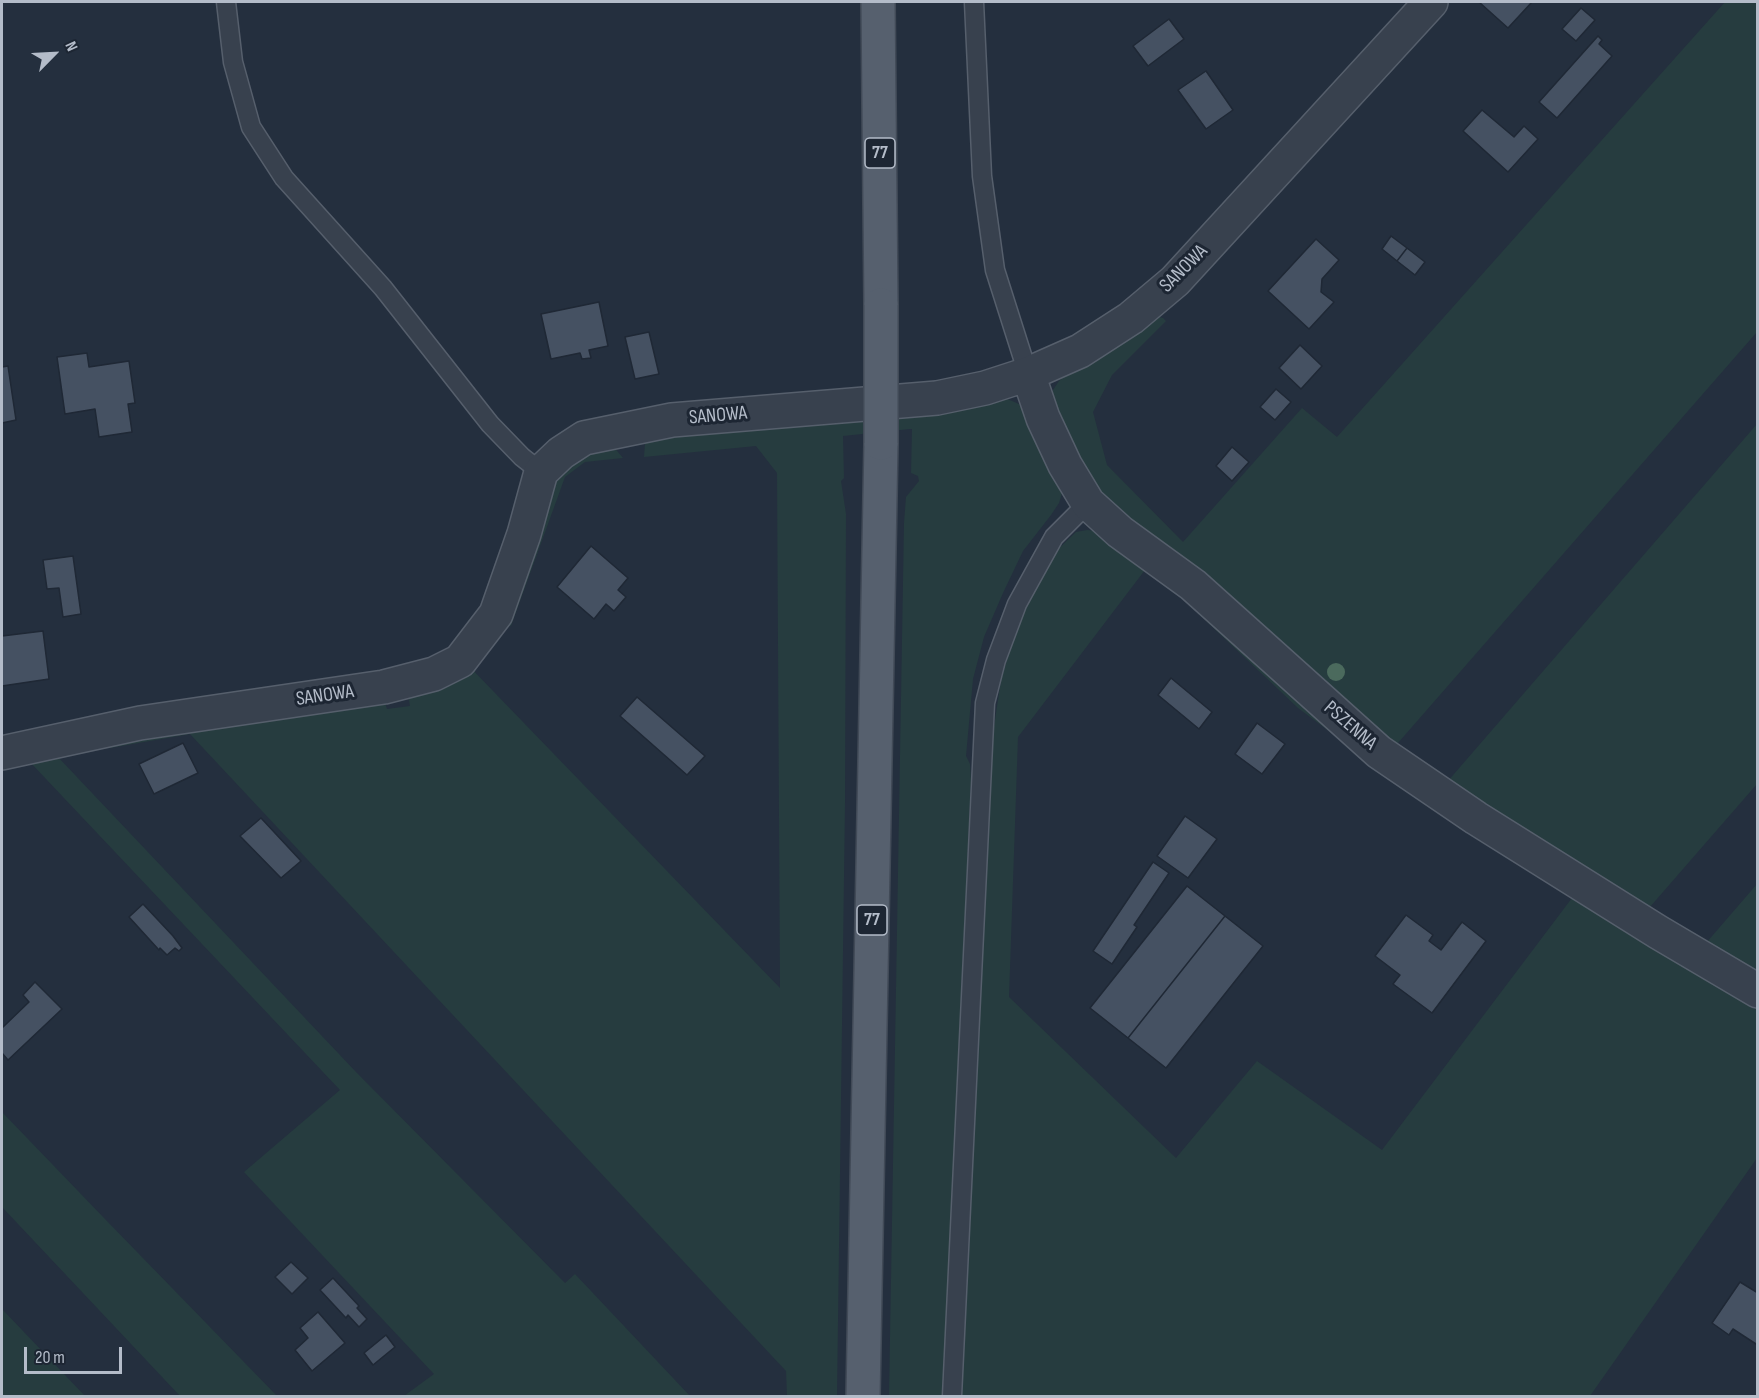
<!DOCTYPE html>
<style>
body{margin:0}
#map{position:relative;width:1759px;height:1398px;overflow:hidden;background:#242f3e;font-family:"Sofia Sans Condensed",sans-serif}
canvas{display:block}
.frame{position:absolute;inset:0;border:3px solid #b4bcc9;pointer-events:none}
.north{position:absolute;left:24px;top:24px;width:60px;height:60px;-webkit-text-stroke:4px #1d2633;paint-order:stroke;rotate:66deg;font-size:16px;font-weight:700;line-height:24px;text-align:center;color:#b4bcc9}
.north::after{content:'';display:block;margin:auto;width:21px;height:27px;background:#b4bcc9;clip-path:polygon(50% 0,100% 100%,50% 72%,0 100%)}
.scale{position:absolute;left:24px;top:1347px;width:98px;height:27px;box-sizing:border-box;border:3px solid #b4bcc9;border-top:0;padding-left:8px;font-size:18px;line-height:21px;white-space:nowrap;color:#b4bcc9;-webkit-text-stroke:4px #1d2633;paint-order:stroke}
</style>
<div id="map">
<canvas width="1759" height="1398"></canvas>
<div class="frame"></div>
<div class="north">N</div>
<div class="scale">20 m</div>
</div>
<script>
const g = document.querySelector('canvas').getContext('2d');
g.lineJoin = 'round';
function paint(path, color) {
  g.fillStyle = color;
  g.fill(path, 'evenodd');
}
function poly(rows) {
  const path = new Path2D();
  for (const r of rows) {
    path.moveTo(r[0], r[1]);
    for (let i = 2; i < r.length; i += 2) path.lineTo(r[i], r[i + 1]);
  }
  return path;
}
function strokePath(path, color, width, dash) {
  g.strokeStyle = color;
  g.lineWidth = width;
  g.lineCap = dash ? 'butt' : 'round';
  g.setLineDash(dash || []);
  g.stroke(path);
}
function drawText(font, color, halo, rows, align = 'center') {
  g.font = font + ' "Sofia Sans Condensed",sans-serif';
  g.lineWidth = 6;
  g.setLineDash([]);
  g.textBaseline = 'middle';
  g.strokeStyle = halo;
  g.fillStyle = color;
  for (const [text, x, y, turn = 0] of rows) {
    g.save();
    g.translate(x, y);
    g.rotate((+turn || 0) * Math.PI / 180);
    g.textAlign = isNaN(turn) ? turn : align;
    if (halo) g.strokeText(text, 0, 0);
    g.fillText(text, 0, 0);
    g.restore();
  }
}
paint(poly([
 [1725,2,1757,2,1757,332,1391,751,1132,526,1099,490,1071,447,1051,399,1053,390,1059,381,1068,373,1156,316,1163,318,1166,321,1112,375,1093,412,1107,465,1183,542,1302,408,1337,437],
 [1005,398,1019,404,1026,413,1059,479,1062,493,1059,503,1051,515,1023,551,1003,593,984,637,973,679,966,756,970,764,971,780,943,1396,889,1396,904,523,906,497,919,481,918,476,911,473,912,429,910,429,843,436,844,478,841,481,846,514,845,803,837,1396,787,1396,786,1371,190,734,110,748,111,743,385,703,387,709,410,706,408,694,466,663,780,988,777,473,756,446,644,457,645,443,651,432],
 [1757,424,1757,784,1643,915,1441,789],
 [607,439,623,458,585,462,565,477,511,626,503,622,557,469],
 [1087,530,1097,531,1150,564,1445,813,1444,817,1298,708,1148,566,1018,737,1009,997,1176,1158,1257,1061,1382,1150,1575,894,1757,1004,1757,1158,1590,1396,960,1396,993,733,1001,680,1016,629,1043,571,1055,552,1076,532],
 [58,757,356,1072,565,1283,575,1274,690,1396,404,1396,434,1374,244,1172,340,1090,29,761],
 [1757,884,1757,984,1700,950],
 [2,1112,104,1218,277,1396,180,1396,2,1207],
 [2,1309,85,1396,2,1396]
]), '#263c3f');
const building = poly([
 [1479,2,1532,2,1508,28,1479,2],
 [1581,8,1595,20,1576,41,1562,29,1581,8],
 [1169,19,1184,39,1148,66,1133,46,1169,19],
 [1598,36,1602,40,1599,44,1612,56,1557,118,1539,102,1598,36],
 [1206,71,1233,110,1206,129,1178,90,1206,71],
 [1482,110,1514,137,1524,126,1538,139,1508,172,1463,131,1482,110],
 [1391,236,1407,248,1397,261,1382,249,1391,236],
 [1316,239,1339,260,1322,279,1321,292,1334,302,1309,329,1268,291,1316,239],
 [1407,248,1425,262,1415,275,1397,261,1407,248],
 [599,302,608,346,589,350,591,358,582,359,580,353,551,359,541,314,599,302],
 [649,332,659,374,635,379,625,337,649,332],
 [1300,345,1322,366,1301,389,1279,368,1300,345],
 [87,353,89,367,129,361,135,403,128,404,132,432,99,437,95,409,65,414,57,357,87,353],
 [8,366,16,420,2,423,2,367,8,366],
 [1276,389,1291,402,1275,420,1260,407,1276,389],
 [1232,447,1249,462,1232,481,1216,466,1232,447],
 [591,546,628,578,618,590,626,597,614,611,606,604,594,619,557,587,591,546],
 [73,556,81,614,63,617,59,588,47,589,43,560,73,556],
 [43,631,49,679,2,686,2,636,43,631],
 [1171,678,1212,712,1199,729,1158,695,1171,678],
 [637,697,705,756,687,775,620,716,637,697],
 [1257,723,1285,744,1262,774,1235,754,1257,723],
 [183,743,198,773,154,794,139,764,183,743],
 [1185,816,1217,839,1188,878,1157,856,1185,816],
 [261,818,301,861,281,878,240,836,261,818],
 [1153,862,1169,873,1134,925,1137,927,1112,964,1093,951,1153,862],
 [1187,886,1225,916,1128,1038,1090,1008,1187,886],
 [143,904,173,936,182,948,179,951,175,948,167,955,160,948,159,950,129,917,143,904],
 [1406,915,1433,935,1429,941,1441,950,1462,922,1486,941,1432,1013,1393,984,1400,975,1375,956,1406,915],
 [1225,916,1263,946,1166,1068,1128,1038,1225,916],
 [35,982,62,1009,8,1060,2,1053,2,1028,29,1002,23,995,35,982],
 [291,1262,308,1278,292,1294,275,1277,291,1262],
 [333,1278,359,1306,357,1308,367,1319,359,1327,348,1315,346,1318,320,1290,333,1278],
 [1740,1282,1758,1293,1758,1342,1756,1344,1733,1329,1729,1335,1712,1323,1740,1282],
 [318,1312,345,1343,312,1371,295,1350,308,1338,300,1328,318,1312],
 [386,1335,395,1347,373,1365,364,1353,386,1335]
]);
paint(building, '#455162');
strokePath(building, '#1f2835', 1.5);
const lane = poly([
 [226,2,233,62,251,127,284,178,383,288,490,424,522,457,541,472],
 [974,2,982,176,995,270,1028,374],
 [952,1396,985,703,996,660,1017,604,1054,537,1088,503]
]);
const street = poly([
 [1028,374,1043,418,1065,465,1088,503,1120,532,1193,585,1379,752,1476,818,1658,932,1758,991],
 [2,753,140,723,384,687,434,674,460,661,496,614,524,534,541,472,561,453,584,438,672,420,937,398,985,388,1028,374,1080,351,1131,318,1175,281,1431,2]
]);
const primary = poly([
 [878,2,881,305],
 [863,1396,881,443]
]);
strokePath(lane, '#565f6c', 21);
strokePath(street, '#565f6c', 36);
strokePath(primary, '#414a57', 36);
strokePath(lane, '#38414e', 18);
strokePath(street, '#38414e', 33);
strokePath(primary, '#56606e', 33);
const primaryBridge = poly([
 [881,443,881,305]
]);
strokePath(primaryBridge, '#414a57', 36, []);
strokePath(primaryBridge, '#56606e', 33);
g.fillStyle = '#4b6a5d';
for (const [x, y] of [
 [1336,672]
]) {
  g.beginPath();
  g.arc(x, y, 9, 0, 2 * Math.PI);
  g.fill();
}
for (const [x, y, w] of [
 [880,153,30],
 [872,920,30]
]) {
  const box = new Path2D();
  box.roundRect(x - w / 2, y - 15, w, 30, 4.5);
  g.fillStyle = '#1d2633';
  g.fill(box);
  strokePath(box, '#b4bcc9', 1.5);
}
drawText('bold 18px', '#b4bcc9', null, [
 ["77",880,153],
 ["77",872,920]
]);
drawText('20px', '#b4bcc9', '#1d2633', [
 ["SANOWA",1184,269,-45],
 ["SANOWA",718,416,-5],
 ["SANOWA",325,696,-8],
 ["PSZENNA",1350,726,41]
]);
</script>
